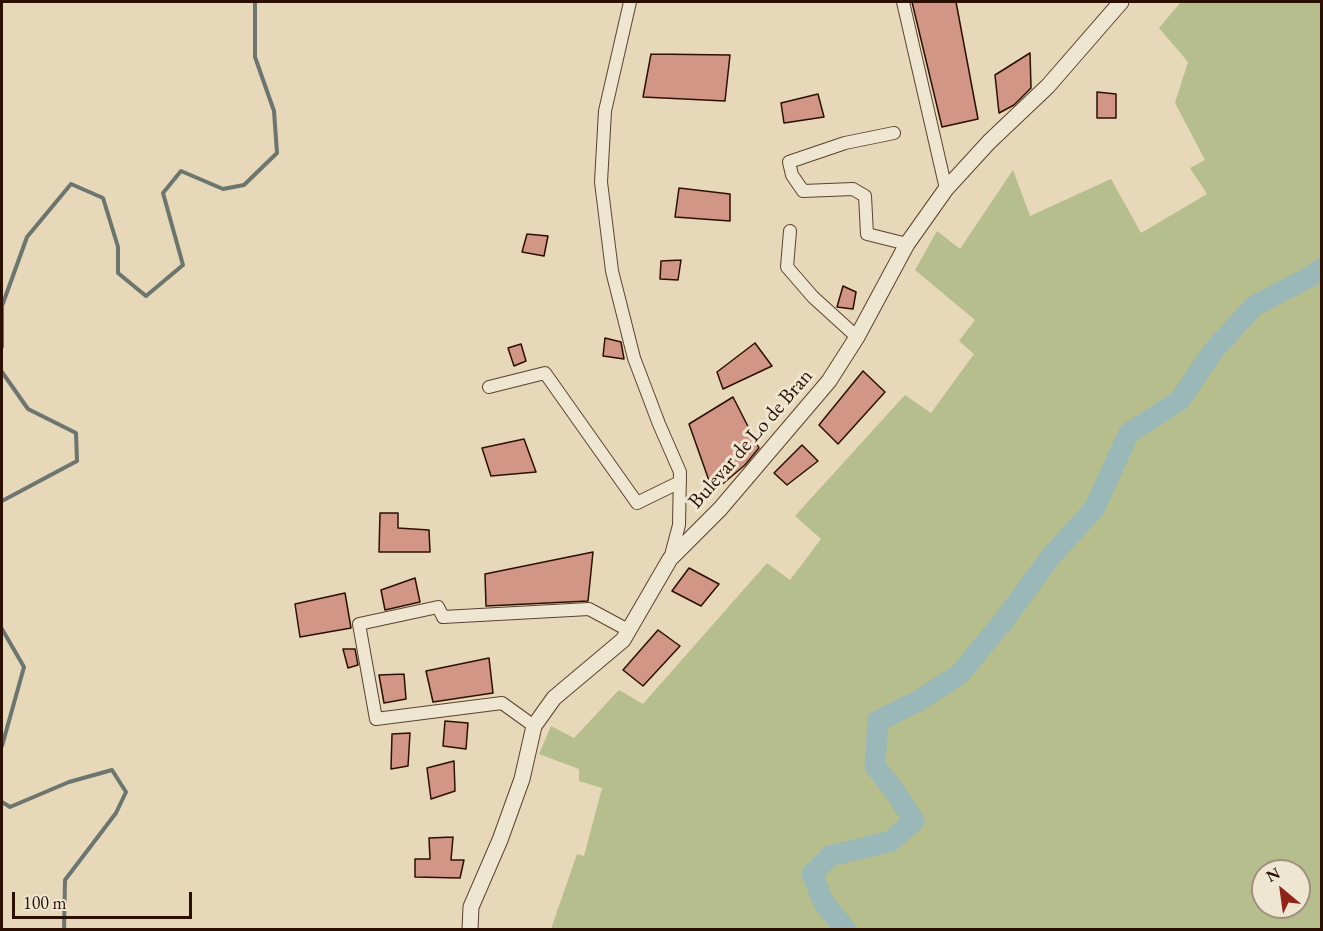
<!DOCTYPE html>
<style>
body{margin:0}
#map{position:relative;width:1323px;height:931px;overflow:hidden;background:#e6d8b8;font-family:"EB Garamond",serif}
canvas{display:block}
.frame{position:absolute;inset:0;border:3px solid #2b1002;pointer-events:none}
.north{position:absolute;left:1251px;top:859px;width:60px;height:60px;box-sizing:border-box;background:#efe6d1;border:2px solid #a1907e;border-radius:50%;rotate:331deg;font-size:16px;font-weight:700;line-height:24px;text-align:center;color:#2b1002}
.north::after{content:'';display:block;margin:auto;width:21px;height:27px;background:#8f2418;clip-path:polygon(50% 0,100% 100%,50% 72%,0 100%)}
.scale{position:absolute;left:12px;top:892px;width:180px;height:27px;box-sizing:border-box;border:3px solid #2b1002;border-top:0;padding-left:8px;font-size:18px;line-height:21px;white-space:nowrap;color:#2b1002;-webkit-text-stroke:4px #efe6d1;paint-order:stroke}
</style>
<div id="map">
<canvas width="1323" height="931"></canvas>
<div class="frame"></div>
<div class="north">N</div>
<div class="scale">100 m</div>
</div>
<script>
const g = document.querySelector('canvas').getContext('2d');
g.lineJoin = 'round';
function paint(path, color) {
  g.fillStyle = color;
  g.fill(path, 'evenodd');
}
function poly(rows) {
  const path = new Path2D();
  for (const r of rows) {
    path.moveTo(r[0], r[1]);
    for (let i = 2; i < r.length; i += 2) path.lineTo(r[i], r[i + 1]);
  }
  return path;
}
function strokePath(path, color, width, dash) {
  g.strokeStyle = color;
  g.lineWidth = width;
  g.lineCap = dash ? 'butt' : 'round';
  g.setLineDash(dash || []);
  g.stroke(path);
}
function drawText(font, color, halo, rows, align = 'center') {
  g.font = font + ' "EB Garamond",serif';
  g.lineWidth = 6;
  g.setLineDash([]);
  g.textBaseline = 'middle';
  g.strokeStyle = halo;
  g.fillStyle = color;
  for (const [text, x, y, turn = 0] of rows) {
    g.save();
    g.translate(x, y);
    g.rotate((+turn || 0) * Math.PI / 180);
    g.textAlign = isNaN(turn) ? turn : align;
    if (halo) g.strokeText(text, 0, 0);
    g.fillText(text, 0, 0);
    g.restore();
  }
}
paint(poly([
 [1181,2,1321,2,1321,929,551,929,577,854,584,856,602,788,579,781,579,769,539,754,551,726,574,738,619,690,643,704,767,563,790,580,821,539,795,516,905,395,931,413,974,354,959,341,975,320,915,270,937,231,960,249,1013,170,1030,216,1111,179,1141,233,1207,194,1190,168,1205,160,1175,103,1188,62,1159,28],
 [1263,871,1299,871,1299,907,1263,907]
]), '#b6be8e');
strokePath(poly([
 [2,347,2,306,27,237,71,184,103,198,118,247,118,273,146,296,183,265,163,193,181,171,223,189,244,185,277,153,274,111,255,57,255,2],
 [2,372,28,409,76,433,77,461,2,501],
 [2,629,24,667,2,746],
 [2,802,10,807,69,782,112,770,126,792,116,813,65,880,64,930]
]), '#6d756f', 4);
strokePath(poly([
 [846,930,824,903,812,874,830,856,891,841,914,821,896,793,875,766,878,721,918,701,960,674,1005,619,1052,555,1094,509,1129,433,1180,400,1214,350,1254,306,1315,274,1322,268]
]), '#99b8b7', 21);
const building = poly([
 [912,2,956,2,978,119,942,127,912,2],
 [1030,53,1031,88,1014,105,999,113,995,75,1030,53],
 [651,54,730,55,725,101,643,97,651,54],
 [1097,92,1116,94,1116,118,1097,118,1097,92],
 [818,94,824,117,784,123,781,103,818,94],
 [679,188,730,194,730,221,675,217,679,188],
 [527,234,548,236,544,256,522,252,527,234],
 [681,260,678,280,660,279,661,261,681,260],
 [843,286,856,292,853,309,837,307,843,286],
 [605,338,621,342,624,359,603,356,605,338],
 [755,343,772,366,723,389,717,372,755,343],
 [521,344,526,361,514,366,508,348,521,344],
 [863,371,885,392,838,444,819,425,863,371],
 [733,397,759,448,745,465,713,492,689,424,733,397],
 [524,439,536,472,491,476,482,448,524,439],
 [802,445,818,461,787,485,774,473,802,445],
 [380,513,398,513,398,528,429,530,430,552,379,552,380,513],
 [593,552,588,601,486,606,485,574,593,552],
 [689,568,719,584,701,606,672,591,689,568],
 [415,578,420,602,385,610,381,590,415,578],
 [345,593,351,628,300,637,295,604,345,593],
 [658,630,680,646,643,686,623,670,658,630],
 [343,649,355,649,358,665,348,668,343,649],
 [489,658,493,693,433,702,426,671,489,658],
 [404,674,406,699,384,703,379,675,404,674],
 [445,721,468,723,466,749,443,746,445,721],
 [410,733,408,766,391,769,392,734,410,733],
 [454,761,455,791,431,799,427,768,454,761],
 [453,837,451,860,464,860,460,878,415,877,415,859,430,859,429,838,453,837]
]);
paint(building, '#d29687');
strokePath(building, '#2b1002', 1.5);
const minor = poly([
 [630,2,605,111,601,182,612,271,634,358,659,424,680,472,679,525,670,559],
 [903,2,946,189],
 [894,133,845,143,789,162,792,175,803,191,853,189,865,196,867,234,907,244],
 [790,231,787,267,813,297,857,337],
 [489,387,545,373,637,503,680,482],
 [534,726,502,703,376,719,359,624,438,607,443,617,589,609,628,630]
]);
const tertiary = poly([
 [470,930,471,907,500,840,522,779,534,726,554,698,623,640,670,559,720,509,829,381,857,337,907,244,946,189,989,142,1048,86,1121,2]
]);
strokePath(minor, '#5a4230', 14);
strokePath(tertiary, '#5a4230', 17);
strokePath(minor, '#efe6d1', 12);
strokePath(tertiary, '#efe6d1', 15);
drawText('21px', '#2b1002', '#efe6d1', [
 ["Bulevar de Lo de Bran",751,439,-49]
]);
</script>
